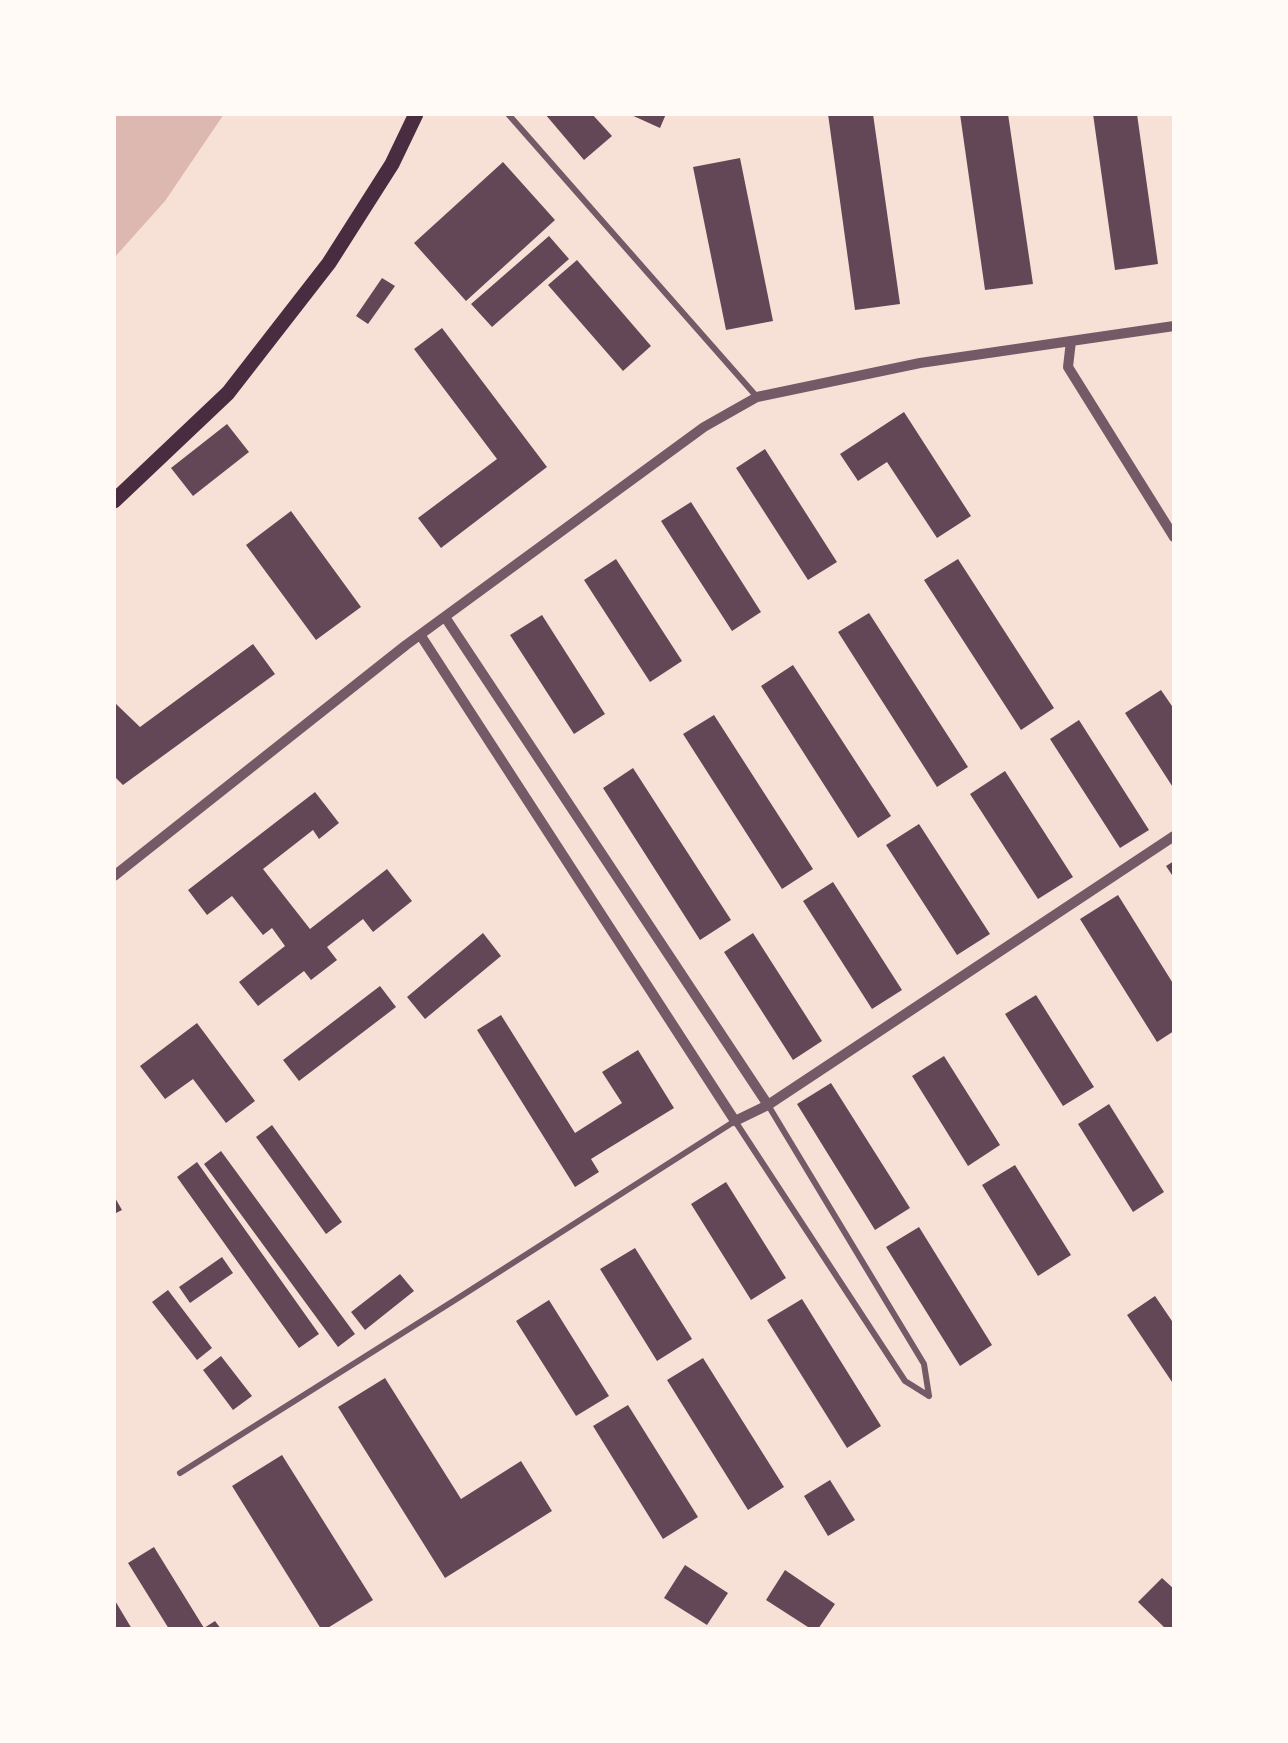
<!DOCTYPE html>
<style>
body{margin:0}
#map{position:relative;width:1288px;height:1743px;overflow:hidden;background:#f7e1d7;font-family:"Work Sans",sans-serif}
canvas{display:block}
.frame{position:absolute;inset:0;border:116px solid #fffaf5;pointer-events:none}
</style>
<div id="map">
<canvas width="1288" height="1743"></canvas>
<div class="frame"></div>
</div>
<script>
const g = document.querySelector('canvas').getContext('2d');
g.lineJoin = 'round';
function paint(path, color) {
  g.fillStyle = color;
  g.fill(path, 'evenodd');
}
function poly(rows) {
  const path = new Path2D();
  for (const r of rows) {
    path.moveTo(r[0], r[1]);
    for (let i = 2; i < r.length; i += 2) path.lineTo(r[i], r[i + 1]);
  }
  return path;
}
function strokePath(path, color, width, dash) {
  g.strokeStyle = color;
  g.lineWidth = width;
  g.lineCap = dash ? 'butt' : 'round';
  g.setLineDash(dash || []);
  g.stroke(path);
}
paint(poly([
 [114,114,224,114,165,201,114,258]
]), '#dcb8b0');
paint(poly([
 [545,114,592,114,612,136,584,160],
 [629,114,666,114,660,128],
 [828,114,873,114,900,304,855,310],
 [960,114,1008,114,1033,284,985,290],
 [1093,114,1137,114,1158,264,1115,270],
 [740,158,773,321,726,330,693,167],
 [503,162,555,220,466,301,414,243],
 [549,236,569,259,492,327,471,304],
 [577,260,651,346,623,371,548,285],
 [382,278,395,286,368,324,356,316],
 [442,328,547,467,441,548,418,518,497,459,414,349],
 [904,412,971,516,937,538,887,462,858,481,840,454],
 [227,424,249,452,193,496,171,468],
 [765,449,837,562,808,580,736,468],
 [691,502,761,612,732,631,661,521],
 [291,511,361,607,316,640,246,545],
 [616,559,682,661,650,682,584,580],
 [958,559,1054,708,1021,730,924,580],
 [869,613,968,767,937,787,838,632],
 [542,615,605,714,574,734,510,635],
 [253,644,275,674,123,785,114,776,114,702,140,727],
 [793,665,891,816,858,838,761,686],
 [1161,690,1174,709,1174,789,1125,713],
 [714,715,813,869,782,889,683,734],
 [1079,720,1149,830,1120,848,1050,739],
 [633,768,731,920,700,940,603,788],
 [1005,771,1073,877,1038,899,970,794],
 [315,792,339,823,319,839,313,830,263,869,310,929,387,869,412,901,373,932,363,919,327,947,337,960,311,980,304,971,258,1006,239,982,285,946,272,928,263,935,232,896,207,915,188,890],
 [919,824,990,934,957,955,886,845],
 [1174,861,1174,878,1166,866],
 [833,882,902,990,872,1009,803,901],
 [1118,895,1174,985,1174,1031,1157,1042,1080,919],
 [483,933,501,956,425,1019,407,997],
 [753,933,822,1041,793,1060,724,952],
 [380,986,396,1007,299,1081,283,1060],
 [1036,995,1094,1087,1063,1106,1005,1014],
 [501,1015,575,1133,622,1103,602,1072,638,1050,674,1108,591,1159,599,1172,575,1187,477,1030],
 [197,1023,255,1101,226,1123,193,1079,165,1099,140,1066],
 [944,1056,1000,1145,968,1166,912,1076],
 [831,1083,910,1208,875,1230,797,1104],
 [1109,1104,1164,1192,1133,1212,1078,1124],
 [272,1125,342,1222,326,1234,256,1137],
 [221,1151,355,1334,338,1347,204,1164],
 [197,1162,319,1334,299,1348,177,1177],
 [1015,1165,1071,1255,1038,1276,982,1185],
 [726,1182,786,1278,751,1300,691,1204],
 [114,1196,122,1210,114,1214],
 [919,1227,992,1345,960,1366,886,1247],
 [635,1248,692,1339,657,1361,600,1269],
 [222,1257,233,1273,190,1303,179,1287],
 [400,1274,414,1291,365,1330,351,1312],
 [168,1290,212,1348,197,1360,152,1302],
 [1155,1296,1174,1324,1174,1385,1127,1315],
 [802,1299,881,1426,847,1448,767,1320],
 [549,1300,609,1396,576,1416,516,1321],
 [221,1356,252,1396,233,1410,203,1370],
 [703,1358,784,1487,748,1510,667,1380],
 [385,1378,461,1499,521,1461,552,1511,445,1578,338,1407],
 [628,1405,698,1517,663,1539,593,1426],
 [282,1455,373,1600,326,1629,321,1629,232,1486],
 [830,1480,855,1520,828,1536,804,1496],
 [154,1547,204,1628,215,1621,221,1629,169,1629,128,1563],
 [685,1565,728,1593,707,1625,664,1598],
 [785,1570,835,1604,818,1629,811,1629,766,1600],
 [1162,1578,1174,1589,1174,1629,1166,1629,1138,1602],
 [114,1599,132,1629,114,1629]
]), '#644757');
strokePath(poly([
 [508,114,757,397],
 [768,1105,924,1364,929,1396],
 [180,1473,455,1300,735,1121,905,1381,929,1396]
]), '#755966', 6);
strokePath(poly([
 [1071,341,1068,367,1174,537],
 [445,617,768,1105],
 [421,636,735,1121,768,1105,1174,836],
 [114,876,406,645,704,427,757,397,920,363,1174,326]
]), '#755966', 10);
strokePath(poly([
 [114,501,228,393,329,263,392,164,416,114]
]), '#4a2c40', 15);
</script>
